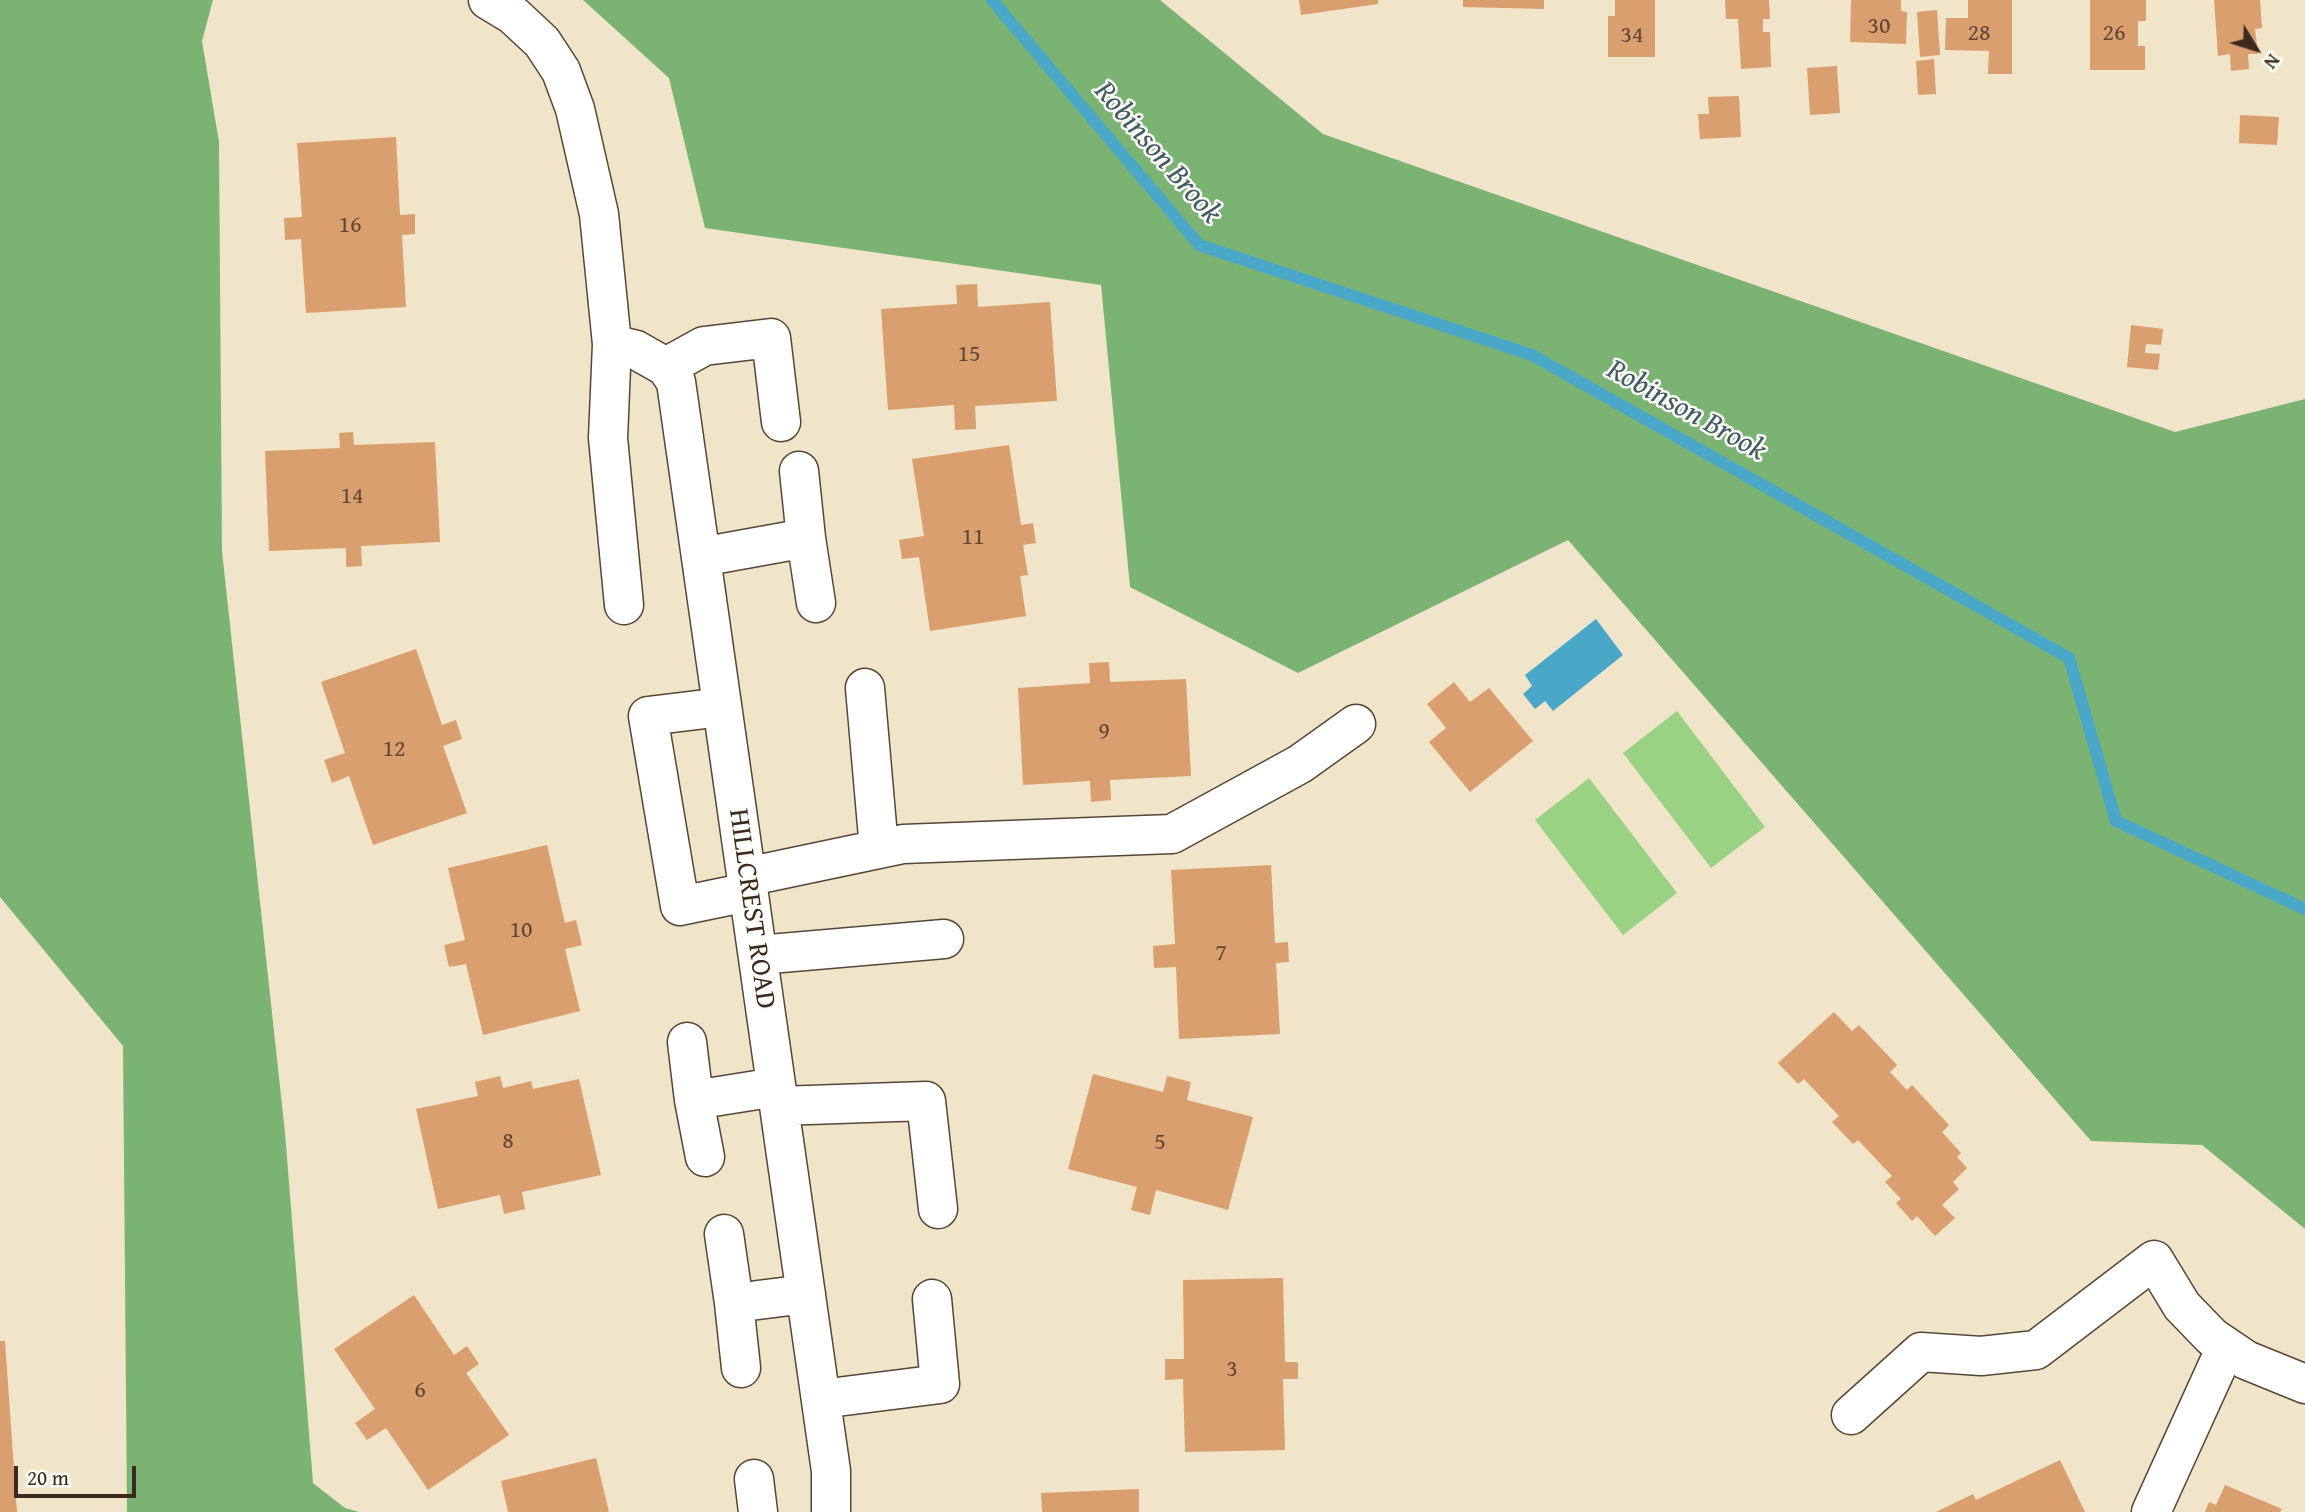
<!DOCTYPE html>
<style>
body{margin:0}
#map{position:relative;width:2305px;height:1512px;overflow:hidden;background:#f0e5c8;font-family:"Gentium Book Plus",serif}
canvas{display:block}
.north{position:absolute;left:2221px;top:14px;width:70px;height:70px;-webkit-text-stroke:5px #fdfcf7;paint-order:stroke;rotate:128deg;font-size:19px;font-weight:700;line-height:28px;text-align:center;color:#3b2a1e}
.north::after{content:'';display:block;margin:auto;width:24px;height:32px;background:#3b2a1e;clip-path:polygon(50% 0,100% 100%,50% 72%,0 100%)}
.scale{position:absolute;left:14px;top:1466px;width:122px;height:32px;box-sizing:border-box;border:4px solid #3b2a1e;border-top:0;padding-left:9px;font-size:21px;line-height:24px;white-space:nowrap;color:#3b2a1e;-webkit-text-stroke:5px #fdfcf7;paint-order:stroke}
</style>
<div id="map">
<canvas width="2305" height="1512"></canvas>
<div class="north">N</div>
<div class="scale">20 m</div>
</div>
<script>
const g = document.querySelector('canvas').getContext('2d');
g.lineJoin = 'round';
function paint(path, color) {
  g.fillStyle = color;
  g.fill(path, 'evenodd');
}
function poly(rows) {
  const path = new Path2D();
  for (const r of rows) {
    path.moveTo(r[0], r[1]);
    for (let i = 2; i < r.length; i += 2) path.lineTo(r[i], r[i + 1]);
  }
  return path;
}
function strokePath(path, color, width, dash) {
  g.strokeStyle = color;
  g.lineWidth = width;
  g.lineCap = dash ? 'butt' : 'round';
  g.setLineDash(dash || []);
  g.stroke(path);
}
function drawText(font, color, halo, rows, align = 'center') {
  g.font = font + ' "Gentium Book Plus",serif';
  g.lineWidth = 5;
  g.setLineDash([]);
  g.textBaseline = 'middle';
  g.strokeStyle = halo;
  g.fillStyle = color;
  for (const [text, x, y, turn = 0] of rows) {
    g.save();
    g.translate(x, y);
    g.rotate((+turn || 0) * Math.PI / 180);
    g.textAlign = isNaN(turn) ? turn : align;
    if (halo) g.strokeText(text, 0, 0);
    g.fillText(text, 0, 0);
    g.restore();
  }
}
paint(poly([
 [1677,711,1765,827,1711,868,1623,753],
 [1589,778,1677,893,1623,935,1535,820]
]), '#9ad284');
paint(poly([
 [0,0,213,0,202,41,219,142,222,551,285,1133,313,1483,345,1508,359,1512,127,1512,123,1046,0,897],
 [583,0,1160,0,1323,134,2175,432,2305,399,2305,1229,2202,1145,2091,1141,1568,540,1298,673,1130,587,1101,285,705,228,669,78]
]), '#7bb472');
paint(poly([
 [1596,619,1623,655,1553,711,1545,701,1535,709,1523,694,1532,686,1525,675]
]), '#49a7c8');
strokePath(poly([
 [992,0,1199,245,1532,355,2069,658,2116,821,2305,909]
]), '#49a7c8', 12);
paint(poly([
 [1299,0,1378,0,1378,4,1301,15],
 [1463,0,1544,0,1544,9,1463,7],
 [1615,0,1655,0,1655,57,1608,57,1608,16,1615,16],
 [1725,0,1769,0,1770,19,1763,19,1763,32,1770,32,1771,67,1741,69,1738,19,1726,19],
 [1851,0,1901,0,1901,11,1907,12,1906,44,1850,42],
 [1968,0,2012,0,2012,74,1988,74,1989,51,1945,50,1946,18,1968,18],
 [2090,0,2146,0,2146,21,2138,21,2138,46,2145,46,2145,70,2090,70],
 [2214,0,2260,0,2262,28,2255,29,2258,54,2248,54,2249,69,2231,71,2230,54,2218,56],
 [1937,10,1940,55,1920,57,1917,12],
 [1934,59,1936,94,1918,95,1916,61],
 [1837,66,1840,113,1810,115,1807,68],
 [1739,96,1741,137,1700,139,1698,114,1709,114,1708,97],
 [2240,115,2279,117,2277,145,2239,143],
 [396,137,400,215,415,214,415,234,402,235,406,307,306,313,301,239,285,240,284,218,302,217,297,143],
 [977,284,978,307,1050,302,1057,401,975,406,976,429,955,430,954,405,888,410,881,309,957,304,956,285],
 [2131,325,2163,329,2161,345,2146,344,2145,353,2160,354,2158,370,2127,367],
 [353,432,354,445,435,442,440,542,361,546,362,566,346,567,346,548,269,551,265,451,340,448,339,433],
 [1009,445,1021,525,1033,523,1036,543,1023,545,1028,575,1020,576,1026,616,930,631,919,557,902,559,899,540,924,536,912,459],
 [416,649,442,725,456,720,462,739,443,746,467,813,373,845,349,776,332,783,324,760,345,753,321,682],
 [1109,662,1110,682,1186,679,1191,776,1110,780,1111,800,1091,802,1090,781,1023,785,1018,688,1090,683,1089,663],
 [1454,682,1470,702,1489,688,1533,741,1470,792,1429,742,1446,728,1427,704],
 [547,845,565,923,576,920,582,945,565,949,580,1011,483,1035,466,964,449,967,444,945,465,940,448,868],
 [1271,865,1275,943,1288,942,1289,962,1276,963,1280,1034,1179,1039,1176,967,1154,968,1153,946,1175,944,1171,870],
 [1834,1012,1852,1031,1859,1025,1897,1065,1890,1072,1907,1090,1912,1085,1949,1125,1942,1132,1961,1153,1957,1157,1967,1168,1953,1182,1959,1189,1942,1205,1955,1218,1935,1236,1917,1216,1912,1221,1896,1203,1901,1199,1885,1182,1892,1176,1858,1140,1853,1144,1832,1122,1839,1116,1804,1079,1798,1084,1778,1063],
 [1093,1074,1163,1092,1167,1076,1191,1082,1187,1100,1253,1117,1228,1210,1156,1190,1150,1215,1131,1210,1137,1187,1068,1169],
 [500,1076,503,1088,531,1081,533,1089,579,1079,601,1175,522,1192,525,1209,504,1214,500,1195,438,1209,416,1109,478,1096,475,1082],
 [1283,1278,1285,1362,1298,1362,1298,1379,1283,1379,1285,1450,1185,1452,1183,1379,1165,1380,1165,1359,1184,1359,1183,1280],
 [414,1295,454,1355,467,1346,479,1364,466,1373,509,1435,428,1490,386,1428,367,1440,355,1423,375,1409,334,1349],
 [0,1341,5,1341,17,1512,0,1512],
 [596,1458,609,1512,508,1512,501,1481],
 [2060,1460,2085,1512,1936,1512,1973,1494,1976,1500],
 [2225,1485,2282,1509,2280,1512,2205,1512,2209,1502,2216,1505],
 [1139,1489,1139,1512,1042,1512,1041,1493]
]), '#d99f6f');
const minor = poly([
 [488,0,513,15,542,42,561,71,575,109,599,214,612,344,608,438,624,605],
 [612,344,636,350,666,367,676,382,831,1471,831,1512],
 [666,367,704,346,771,338,781,422],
 [806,538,816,603],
 [701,557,806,538,799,471],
 [865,688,879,849],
 [722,707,648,716,680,906,748,892],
 [746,877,903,844,1172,834,1300,764,1356,724],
 [758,955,944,939],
 [687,1042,694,1100,776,1087],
 [694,1100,705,1157],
 [779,1106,926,1101,938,1209],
 [724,1234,734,1303,806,1294],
 [734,1303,741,1368],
 [821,1399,940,1384,932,1299],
 [1851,1415,1921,1352,1981,1356,2036,1350,2154,1260,2182,1306,2212,1337,2246,1360,2305,1384],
 [754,1479,758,1512],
 [2151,1512,2226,1347]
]);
strokePath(minor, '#564638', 41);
strokePath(minor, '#fff', 38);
drawText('24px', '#624732', null, [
 ["30",1879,27],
 ["28",1979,34],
 ["26",2114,34],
 ["34",1632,36],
 ["16",350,226],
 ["15",969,355],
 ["14",352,497],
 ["11",973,538],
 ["9",1104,732],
 ["12",394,750],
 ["10",521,931],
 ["7",1221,954],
 ["8",508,1142],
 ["5",1160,1143],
 ["3",1232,1370],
 ["6",420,1391]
]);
drawText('28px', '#3b2a1e', '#fdfcf7', [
 ["HILLCREST ROAD",751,909,82]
]);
drawText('italic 30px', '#415c62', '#fdfcf7', [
 ["Robinson Brook",1157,153,49],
 ["Robinson Brook",1686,411,29]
]);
</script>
